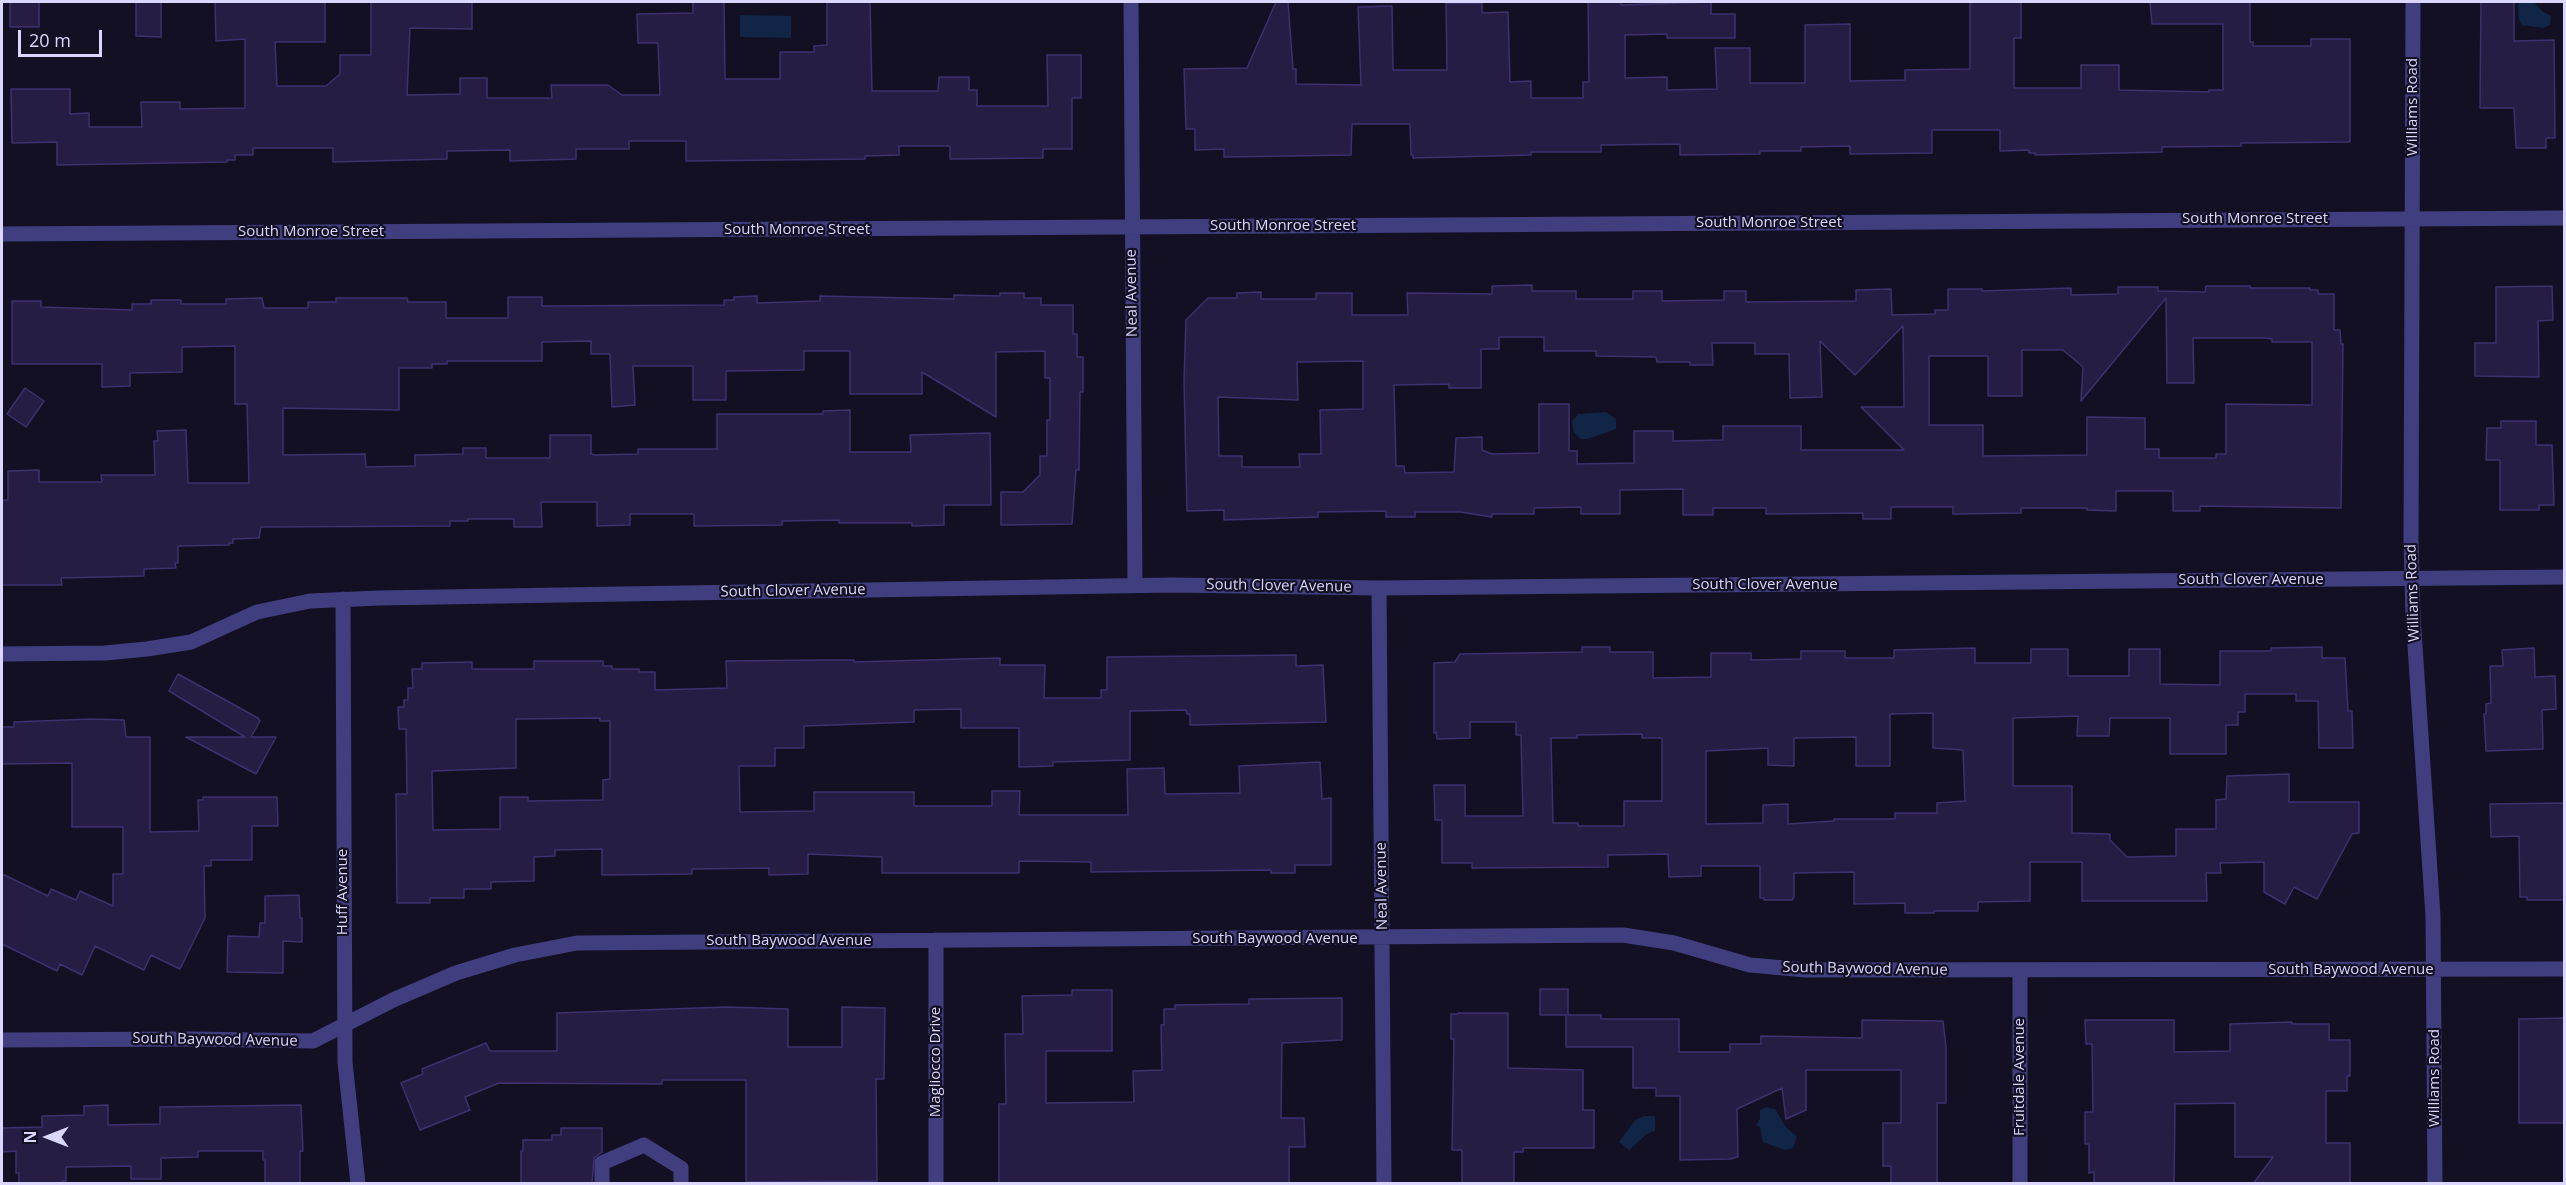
<!DOCTYPE html>
<style>
body{margin:0}
#map{position:relative;width:2566px;height:1185px;overflow:hidden;background:#141024;font-family:"Open Sans",sans-serif}
canvas{display:block}
.frame{position:absolute;inset:0;border:3px solid #dad6fd;pointer-events:none}
.north{position:absolute;left:18px;top:1107px;width:60px;height:60px;-webkit-text-stroke:4px #141024;paint-order:stroke;rotate:270deg;font-size:16px;font-weight:700;line-height:24px;text-align:center;color:#dad6fd}
.north::after{content:'';display:block;margin:auto;width:21px;height:27px;background:#dad6fd;clip-path:polygon(50% 0,100% 100%,50% 72%,0 100%)}
.scale{position:absolute;left:18px;top:30px;width:84px;height:27px;box-sizing:border-box;border:3px solid #dad6fd;border-top:0;padding-left:8px;font-size:18px;line-height:21px;white-space:nowrap;color:#dad6fd;-webkit-text-stroke:4px #141024;paint-order:stroke}
</style>
<div id="map">
<canvas width="2566" height="1185"></canvas>
<div class="frame"></div>
<div class="north">N</div>
<div class="scale">20 m</div>
</div>
<script>
const g = document.querySelector('canvas').getContext('2d');
g.lineJoin = 'round';
function paint(path, color) {
  g.fillStyle = color;
  g.fill(path, 'evenodd');
}
function poly(rows) {
  const path = new Path2D();
  for (const r of rows) {
    path.moveTo(r[0], r[1]);
    for (let i = 2; i < r.length; i += 2) path.lineTo(r[i], r[i + 1]);
  }
  return path;
}
function strokePath(path, color, width, dash) {
  g.strokeStyle = color;
  g.lineWidth = width;
  g.lineCap = dash ? 'butt' : 'round';
  g.setLineDash(dash || []);
  g.stroke(path);
}
function drawText(font, color, halo, rows, align = 'center') {
  g.font = font + ' "Open Sans",sans-serif';
  g.lineWidth = 4.5;
  g.setLineDash([]);
  g.textBaseline = 'middle';
  g.strokeStyle = halo;
  g.fillStyle = color;
  for (const [text, x, y, turn = 0] of rows) {
    g.save();
    g.translate(x, y);
    g.rotate((+turn || 0) * Math.PI / 180);
    g.textAlign = isNaN(turn) ? turn : align;
    if (halo) g.strokeText(text, 0, 0);
    g.fillText(text, 0, 0);
    g.restore();
  }
}
paint(poly([
 [2518,2,2534,2,2542,11,2551,16,2550,25,2543,28,2522,25,2519,20],
 [740,15,791,16,791,38,740,37],
 [1606,412,1616,419,1616,429,1587,439,1581,439,1574,433,1572,422,1578,414],
 [1766,1107,1775,1109,1785,1126,1797,1137,1793,1148,1785,1150,1763,1142,1760,1127,1756,1125,1760,1119,1760,1110],
 [1644,1116,1655,1116,1655,1131,1648,1133,1629,1150,1619,1142,1635,1120]
]), '#112547');
const building = poly([
 [10,2,39,2,39,27,10,27,10,2],
 [136,2,161,2,161,37,136,36,136,2],
 [215,2,325,2,325,42,275,42,277,86,326,86,340,74,340,55,371,55,371,2,472,2,472,29,410,28,407,95,460,94,460,78,487,78,487,98,552,98,551,85,608,85,622,95,660,95,658,43,638,43,637,14,693,13,693,2,724,2,725,79,780,79,780,52,814,52,814,46,827,45,827,2,870,2,872,91,938,91,939,77,969,77,969,90,977,90,977,106,1048,106,1047,55,1081,55,1081,98,1072,98,1072,149,1043,149,1043,158,950,159,950,146,899,146,899,155,865,156,865,159,686,161,686,141,629,141,629,149,576,149,576,159,510,161,510,150,447,151,447,159,333,162,333,148,253,148,253,155,235,155,235,160,227,160,227,162,57,165,57,142,12,143,11,89,70,89,70,114,89,113,89,127,142,127,141,102,180,102,180,109,245,108,245,39,216,41,215,2],
 [1276,2,1288,2,1293,69,1296,69,1296,84,1361,85,1358,7,1392,6,1393,70,1447,70,1446,3,1482,3,1482,13,1508,12,1510,82,1531,81,1531,98,1583,98,1583,82,1589,82,1588,2,1621,2,1621,5,1711,2,1711,14,1735,14,1735,38,1667,38,1667,34,1625,35,1625,78,1667,77,1667,90,1717,89,1715,48,1750,48,1750,83,1805,83,1805,25,1850,24,1850,81,1905,80,1905,70,1970,69,1970,2,2021,2,2021,38,2014,38,2014,88,2081,88,2081,65,2119,65,2119,90,2209,92,2209,90,2223,90,2223,24,2152,24,2150,2,2250,2,2250,42,2253,42,2253,46,2311,46,2311,39,2350,39,2350,142,2241,143,2241,146,2162,147,2162,152,2035,155,2035,153,2029,153,2029,150,2000,151,2000,130,1932,130,1932,153,1850,154,1850,146,1801,147,1801,151,1760,151,1760,154,1680,155,1680,144,1601,145,1601,152,1531,152,1531,155,1413,158,1413,155,1411,155,1410,124,1352,124,1351,155,1224,157,1224,149,1195,150,1195,129,1186,129,1184,69,1247,68,1276,2],
 [2481,2,2514,2,2514,41,2554,40,2555,138,2546,138,2546,148,2516,148,2514,108,2480,108,2481,2],
 [1532,285,1532,291,1576,291,1576,299,1633,299,1633,291,1662,291,1662,301,1724,300,1724,291,1746,291,1746,302,1856,301,1856,290,1891,289,1892,315,1935,314,1935,310,1948,310,1948,289,1982,289,1982,291,2071,288,2071,295,2118,294,2118,287,2158,287,2158,291,2205,292,2206,286,2250,286,2250,288,2310,288,2310,290,2318,290,2318,294,2334,294,2334,330,2340,330,2341,344,2343,344,2341,508,2200,506,2200,511,2173,511,2173,491,2116,491,2116,511,2087,510,2087,508,2021,508,2021,513,1953,514,1953,507,1891,507,1891,519,1863,519,1863,513,1766,514,1766,508,1713,508,1713,515,1683,515,1683,489,1620,490,1620,514,1581,514,1581,507,1534,508,1534,514,1492,514,1492,517,1460,512,1415,512,1415,517,1386,517,1386,511,1318,512,1318,517,1224,520,1224,510,1187,511,1184,380,1186,320,1208,298,1237,298,1237,293,1261,292,1261,299,1316,299,1316,293,1352,293,1352,315,1408,315,1407,293,1492,294,1492,286,1532,285],
 [2166,298,2167,383,2194,383,2193,338,2266,338,2272,339,2272,342,2312,342,2312,405,2226,404,2226,454,2216,454,2216,458,2159,458,2159,449,2145,449,2145,418,2087,417,2087,455,1983,456,1983,425,1929,425,1929,356,1988,356,1988,396,2022,396,2022,350,2063,350,2083,367,2081,401,2166,298],
 [1903,326,1904,407,1861,407,1904,450,1801,450,1801,426,1723,426,1723,440,1673,441,1673,431,1634,431,1634,463,1577,464,1577,451,1569,451,1569,404,1539,404,1539,453,1492,454,1482,450,1482,437,1456,438,1454,472,1405,473,1404,466,1396,466,1394,385,1449,384,1449,388,1481,388,1481,349,1499,349,1499,337,1544,337,1544,351,1596,351,1596,356,1656,357,1657,362,1690,362,1690,365,1713,365,1712,343,1755,343,1755,354,1789,354,1790,398,1822,397,1820,341,1855,375,1903,326],
 [1363,361,1363,409,1320,410,1321,454,1299,454,1300,467,1242,467,1242,456,1219,456,1218,397,1298,400,1297,362,1363,361],
 [2552,286,2553,320,2538,321,2539,377,2475,376,2475,343,2496,343,2496,287,2552,286],
 [1000,293,1024,293,1024,298,1041,298,1041,305,1073,305,1073,334,1077,334,1077,357,1083,357,1083,392,1080,392,1079,470,1076,470,1072,524,1001,525,1001,492,1023,492,1040,475,1040,456,1047,456,1047,420,1050,420,1050,378,1045,378,1045,351,996,352,996,417,922,372,922,394,850,394,850,351,804,351,804,370,726,371,726,400,693,400,693,366,633,366,635,405,612,407,610,354,591,354,591,341,542,342,542,361,447,361,447,364,432,364,432,368,399,368,399,410,283,408,283,455,365,454,366,467,415,466,415,455,463,454,463,448,486,448,486,458,550,458,550,435,591,435,591,454,595,455,638,454,638,449,717,449,717,414,823,414,823,411,850,410,850,452,911,452,910,435,990,433,991,505,944,505,944,525,912,526,912,523,839,523,839,520,782,521,782,525,694,526,694,514,630,514,630,525,597,526,597,502,541,502,542,527,514,527,514,519,468,519,468,521,450,521,450,526,261,527,259,538,233,539,233,543,229,543,229,545,178,546,178,563,175,563,176,568,144,569,144,576,61,578,62,585,2,585,2,500,8,500,8,471,39,470,39,482,102,482,101,475,155,475,154,441,158,441,157,431,186,430,188,483,249,483,247,404,235,404,235,346,182,347,182,372,130,373,130,386,102,387,102,364,12,364,12,301,41,301,41,307,132,310,132,304,151,304,151,300,181,300,181,304,226,304,226,299,262,298,264,308,308,308,308,302,336,302,336,298,407,298,408,302,446,302,446,318,508,318,508,297,542,297,542,306,724,305,724,300,734,300,734,297,757,296,757,303,820,301,820,296,954,299,954,295,1000,296,1000,293],
 [25,388,44,401,26,427,7,414,25,388],
 [2501,421,2536,421,2536,445,2552,445,2554,505,2539,505,2539,510,2500,510,2500,460,2486,460,2487,428,2501,428,2501,421],
 [1582,647,1610,647,1610,652,1653,652,1653,678,1711,677,1711,653,1751,653,1751,660,1801,659,1801,651,1845,651,1845,658,1894,658,1894,650,1975,648,1975,663,2031,663,2031,649,2068,649,2068,676,2129,676,2129,649,2160,649,2160,684,2220,685,2220,651,2271,651,2271,648,2322,647,2322,658,2345,658,2348,711,2352,711,2353,748,2319,748,2318,701,2296,701,2296,694,2245,694,2245,712,2238,712,2238,725,2226,725,2226,754,2170,754,2170,718,2110,718,2109,736,2077,736,2078,716,2013,718,2013,786,2072,786,2072,833,2110,834,2110,840,2127,857,2176,856,2176,829,2216,829,2216,800,2226,799,2227,776,2289,774,2289,802,2359,802,2359,833,2352,834,2317,899,2294,887,2285,904,2264,892,2264,862,2220,863,2221,873,2206,873,2207,901,2082,901,2082,862,2030,862,2030,901,1978,902,1978,911,1934,911,1934,913,1905,913,1905,903,1854,904,1854,872,1794,873,1794,897,1792,900,1764,900,1764,898,1760,898,1760,866,1701,866,1701,876,1669,877,1668,854,1608,855,1608,867,1472,868,1472,863,1442,863,1442,820,1435,820,1434,785,1465,785,1465,816,1523,816,1521,735,1516,735,1516,722,1470,722,1470,738,1437,739,1436,732,1434,733,1434,663,1455,662,1460,654,1582,652,1582,647],
 [1933,713,1933,748,1963,750,1965,801,1937,803,1937,813,1895,813,1895,819,1834,819,1834,821,1788,824,1788,804,1763,805,1763,823,1706,824,1706,751,1768,748,1768,765,1794,766,1794,738,1856,737,1856,766,1890,766,1890,714,1933,713],
 [1642,734,1642,738,1662,738,1662,801,1624,801,1624,826,1578,826,1578,823,1553,823,1551,738,1577,738,1577,735,1642,734],
 [2534,648,2535,677,2555,676,2556,709,2542,710,2543,749,2486,751,2484,714,2486,714,2486,704,2491,703,2490,666,2503,666,2502,650,2534,648],
 [1296,655,1296,666,1323,665,1326,722,1190,725,1190,714,1187,714,1186,710,1130,711,1130,760,1053,762,1053,766,1019,767,1019,728,961,728,961,709,914,710,914,722,804,726,804,748,775,748,775,766,739,766,740,812,814,811,814,792,914,792,914,806,992,806,992,791,1020,791,1019,815,1128,815,1127,769,1164,768,1165,794,1240,793,1239,766,1320,762,1322,799,1331,798,1331,865,1295,865,1295,873,1271,873,1271,870,1091,872,1091,862,1019,861,1019,873,882,873,882,857,808,854,808,874,769,875,769,868,692,869,692,874,602,875,602,849,555,850,555,856,534,857,534,881,491,882,491,889,464,889,464,898,430,898,430,903,397,903,396,794,407,794,406,729,399,729,398,707,404,707,404,700,408,700,408,688,413,688,412,669,422,669,422,663,472,662,472,669,534,669,534,661,603,661,603,666,612,666,612,669,639,669,639,672,655,672,655,690,727,688,726,661,822,660,854,660,854,662,1000,658,1000,665,1045,665,1044,698,1101,698,1101,690,1107,690,1107,657,1296,655],
 [600,718,600,721,610,721,610,779,603,780,603,800,528,801,528,797,500,797,500,829,433,830,432,771,516,768,516,719,600,718],
 [178,674,258,718,260,721,251,737,276,737,256,774,186,737,245,737,169,691,178,674],
 [92,719,124,720,126,737,150,737,150,832,199,831,198,800,203,800,203,797,277,797,278,826,252,826,252,860,211,860,211,866,204,866,205,918,180,969,151,955,144,970,95,946,82,975,60,964,57,971,2,944,2,874,48,896,51,889,76,900,80,891,113,906,113,874,123,874,123,827,72,827,72,763,2,764,2,727,14,727,14,722,92,719],
 [2565,803,2565,900,2527,900,2527,897,2520,897,2519,836,2491,837,2490,804,2565,803],
 [299,895,300,918,302,918,302,942,283,941,283,973,227,972,228,936,259,937,260,923,265,923,265,896,299,895],
 [1540,989,1568,989,1568,1015,1601,1015,1601,1019,1679,1019,1679,1052,1730,1052,1730,1044,1761,1044,1761,1036,1862,1038,1862,1020,1943,1021,1946,1047,1946,1103,1937,1103,1937,1184,1891,1184,1891,1166,1883,1166,1883,1123,1901,1123,1901,1070,1806,1070,1806,1110,1786,1119,1782,1088,1737,1109,1738,1157,1730,1159,1680,1160,1680,1096,1656,1096,1656,1088,1633,1088,1633,1047,1566,1047,1566,1015,1540,1015,1540,989],
 [1072,990,1112,990,1112,1051,1046,1051,1046,1103,1134,1102,1133,1071,1162,1070,1161,1025,1164,1025,1164,1009,1175,1009,1175,1005,1249,1004,1249,999,1342,998,1342,1040,1282,1043,1281,1118,1304,1118,1305,1147,1289,1147,1289,1184,999,1184,999,1104,1006,1104,1005,1034,1023,1034,1022,996,1072,995,1072,990],
 [727,1007,788,1009,788,1047,842,1047,842,1007,885,1008,884,1079,876,1079,877,1181,746,1182,746,1080,662,1080,662,1084,499,1083,465,1097,470,1110,420,1130,401,1083,423,1074,422,1069,486,1043,490,1051,557,1051,557,1013,727,1007],
 [1458,1013,1508,1013,1508,1068,1583,1070,1583,1110,1594,1110,1594,1148,1523,1148,1523,1152,1514,1152,1514,1184,1462,1184,1462,1150,1452,1150,1454,1039,1451,1039,1451,1014,1458,1014,1458,1013],
 [2565,1018,2565,1123,2519,1123,2519,1019,2565,1018],
 [2085,1020,2174,1020,2174,1052,2230,1051,2230,1024,2292,1022,2292,1024,2329,1024,2329,1040,2350,1040,2350,1076,2347,1076,2347,1091,2326,1091,2326,1143,2350,1143,2350,1184,2253,1184,2273,1157,2235,1157,2235,1103,2175,1104,2174,1184,2094,1184,2094,1172,2089,1173,2089,1144,2085,1144,2085,1112,2093,1112,2092,1044,2086,1044,2085,1020],
 [108,1105,108,1125,160,1124,160,1107,301,1105,303,1151,300,1151,300,1184,265,1184,265,1160,263,1160,263,1151,198,1151,198,1157,161,1158,161,1179,131,1179,131,1166,66,1167,66,1181,62,1181,62,1184,19,1184,19,1173,16,1173,16,1151,2,1152,2,1128,42,1127,42,1116,84,1115,84,1106,108,1105],
 [561,1128,602,1128,602,1152,594,1158,592,1184,521,1184,521,1151,523,1151,523,1140,552,1140,552,1135,561,1135,561,1128]
]);
paint(building, '#251d44');
strokePath(building, '#3d316f', 1.5);
strokePath(poly([
 [602,1184,602,1163,644,1145,681,1168,681,1184]
]), '#413e80', 15);
strokePath(poly([
 [1131,2,1135,585],
 [2413,2,2411,540,2413,616,2433,916,2435,1184],
 [2,234,2564,218],
 [1379,588,1384,1184],
 [343,599,345,1062,358,1184],
 [2,654,105,653,147,649,191,642,257,612,310,601,379,598,1173,585,1379,588,2564,577],
 [936,940,936,1184],
 [2020,970,2020,1184],
 [2,1040,194,1039,313,1041,393,1000,456,973,515,955,577,943,1623,935,1674,943,1750,965,1806,970,2564,969]
]), '#413e80', 15);
drawText('15px', '#dad6fd', '#141024', [
 ["Williams Road",2413,107,-90],
 ["South Monroe Street",2255,219],
 ["South Monroe Street",1769,223],
 ["South Monroe Street",1283,226],
 ["South Monroe Street",797,230],
 ["South Monroe Street",311,232],
 ["Neal Avenue",1132,293,-91],
 ["South Clover Avenue",2251,580],
 ["South Clover Avenue",1765,585],
 ["South Clover Avenue",1279,586,1],
 ["South Clover Avenue",793,591,-1],
 ["Williams Road",2413,593,-92],
 ["Neal Avenue",1382,886,-91],
 ["Huff Avenue",343,892,-90],
 ["South Baywood Avenue",1275,939],
 ["South Baywood Avenue",789,941],
 ["South Baywood Avenue",1865,969,1],
 ["South Baywood Avenue",2351,970],
 ["South Baywood Avenue",215,1040,1],
 ["Magliocco Drive",936,1062,-90],
 ["Fruitdale Avenue",2020,1077,-90],
 ["Williams Road",2435,1078,-90]
]);
</script>
